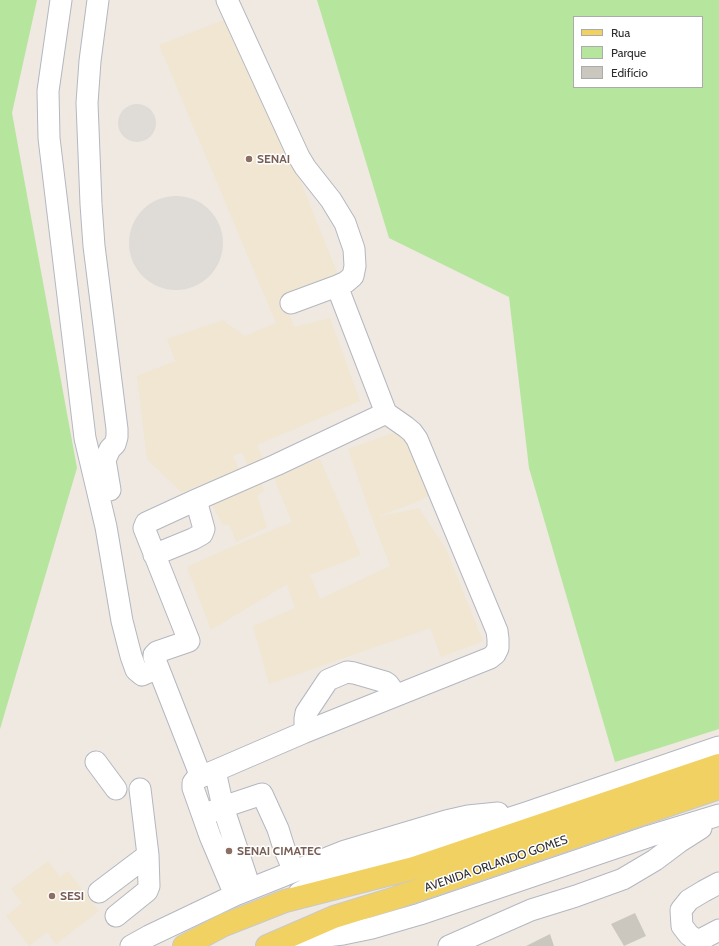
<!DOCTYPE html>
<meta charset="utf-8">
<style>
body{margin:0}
#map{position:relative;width:719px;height:946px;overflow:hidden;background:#efe9e1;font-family:Cabin,sans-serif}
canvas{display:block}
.legend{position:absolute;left:573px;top:16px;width:130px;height:72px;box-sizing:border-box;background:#fff;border:1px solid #ababab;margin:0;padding:5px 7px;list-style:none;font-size:12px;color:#2e2e2e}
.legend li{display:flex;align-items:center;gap:8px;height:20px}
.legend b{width:20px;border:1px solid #ababab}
</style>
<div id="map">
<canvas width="719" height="946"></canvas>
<ul class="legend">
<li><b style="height:5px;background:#f2d163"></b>Rua</li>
<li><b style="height:11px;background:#b6e59e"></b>Parque</li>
<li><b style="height:11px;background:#cbc7bf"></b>Edifício</li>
</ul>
</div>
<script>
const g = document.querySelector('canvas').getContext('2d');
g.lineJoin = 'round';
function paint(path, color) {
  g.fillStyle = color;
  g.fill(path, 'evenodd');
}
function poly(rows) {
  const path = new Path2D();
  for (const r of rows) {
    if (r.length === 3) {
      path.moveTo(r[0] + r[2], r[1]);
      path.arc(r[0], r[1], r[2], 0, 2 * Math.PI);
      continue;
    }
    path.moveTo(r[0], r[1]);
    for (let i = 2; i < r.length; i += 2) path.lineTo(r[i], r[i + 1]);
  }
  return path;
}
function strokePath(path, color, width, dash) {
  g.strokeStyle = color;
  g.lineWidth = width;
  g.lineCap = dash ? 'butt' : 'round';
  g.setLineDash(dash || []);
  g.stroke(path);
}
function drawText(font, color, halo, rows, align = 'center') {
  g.font = font + ' Cabin,sans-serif';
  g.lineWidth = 3;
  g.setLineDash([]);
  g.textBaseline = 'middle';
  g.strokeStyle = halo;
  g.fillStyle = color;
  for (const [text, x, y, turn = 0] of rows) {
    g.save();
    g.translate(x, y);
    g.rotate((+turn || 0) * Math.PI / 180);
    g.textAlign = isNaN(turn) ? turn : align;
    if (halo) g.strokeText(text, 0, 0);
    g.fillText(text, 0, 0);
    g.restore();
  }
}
paint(poly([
 [234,16,339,277,285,297,289,313,294,327,330,318,360,401,257,445,267,470,259,475,264,491,257,495,267,527,236,542,230,526,222,524,209,499,256,484,242,452,233,456,241,474,197,486,182,493,147,459,137,376,175,361,167,339,223,320,245,336,276,323,159,45],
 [404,429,433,494,414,503,376,517,419,508,446,549,483,641,441,657,430,628,269,684,253,626,295,608,287,584,211,630,187,567,222,551,292,522,273,476,320,459,361,555,310,575,320,599,390,566,372,518,348,449],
 [48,861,60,877,68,871,99,911,56,944,47,932,29,946,6,916,22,903,11,889]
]), '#f0e6d1');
paint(poly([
 [0,0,37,0,12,113,77,468,0,729],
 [317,0,719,0,719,729,615,762,529,468,509,297,389,238],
 [574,17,702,17,702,87,574,87]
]), '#b6e59e');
paint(poly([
 [137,123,19],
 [176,243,47]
]), '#dfdcd8');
paint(poly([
 [635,913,646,936,624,946,611,924],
 [550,934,554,946,526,946]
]), '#cbc7bf');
const minor = poly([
 [61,0,48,91,49,138,85,438,106,527,122,621,131,656,136,670,142,675,158,668],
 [98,0,90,61,87,103,91,204,94,246,117,429,117,437,115,444,110,449,105,460,110,490],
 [227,0,299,157,305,167,331,200,345,223,354,249,355,266,353,276,346,282,337,286],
 [291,303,337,286,386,413],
 [154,555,193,539,202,534,204,529,196,500],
 [305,732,305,719,306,713,328,680,347,672,354,673,385,682,388,684,396,695],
 [96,762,116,789],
 [215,771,223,807,262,794,278,829,284,848,294,871],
 [201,777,154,657,154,655,157,652,189,641,144,528,146,523,196,500,276,465,386,413,406,427,412,432,417,439,497,631,498,639,498,648,495,654,490,658,305,732,196,779,193,783,193,788,210,836,235,895],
 [211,812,223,807,250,888],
 [719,883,704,891,689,900,681,910,682,926,689,935,698,941,719,930],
 [99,892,148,855],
 [299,893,330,876,526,813,719,747],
 [116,916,147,891,149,886,148,855,140,789],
 [286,941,343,934,372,928,420,914,650,836,719,815],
 [131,946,149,936,235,895,345,851,446,821,468,816,498,813],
 [449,946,531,910,576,896,623,879,655,860,679,842,701,828]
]);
const major = poly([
 [184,946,224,925,285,901,414,868,719,765],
 [267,946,334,917,389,900,719,788]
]);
strokePath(minor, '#b4b7c1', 23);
strokePath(major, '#c9c9c9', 24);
strokePath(minor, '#fff', 21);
strokePath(major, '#f2d163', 22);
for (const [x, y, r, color] of [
 [249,159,4,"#8d6e63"],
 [229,851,4,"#8d6e63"],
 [52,896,4,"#8d6e63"]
]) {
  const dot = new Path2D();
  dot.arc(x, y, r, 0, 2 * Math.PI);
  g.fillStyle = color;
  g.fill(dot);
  strokePath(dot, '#fff', 1.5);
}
drawText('bold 12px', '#785e54', '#fff', [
 ["SENAI",257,159],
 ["SENAI CIMATEC",237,851],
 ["SESI",60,896]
], 'left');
drawText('12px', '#2e2e2e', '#fff', [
 ["AVENIDA ORLANDO GOMES",496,864,-19]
]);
</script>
